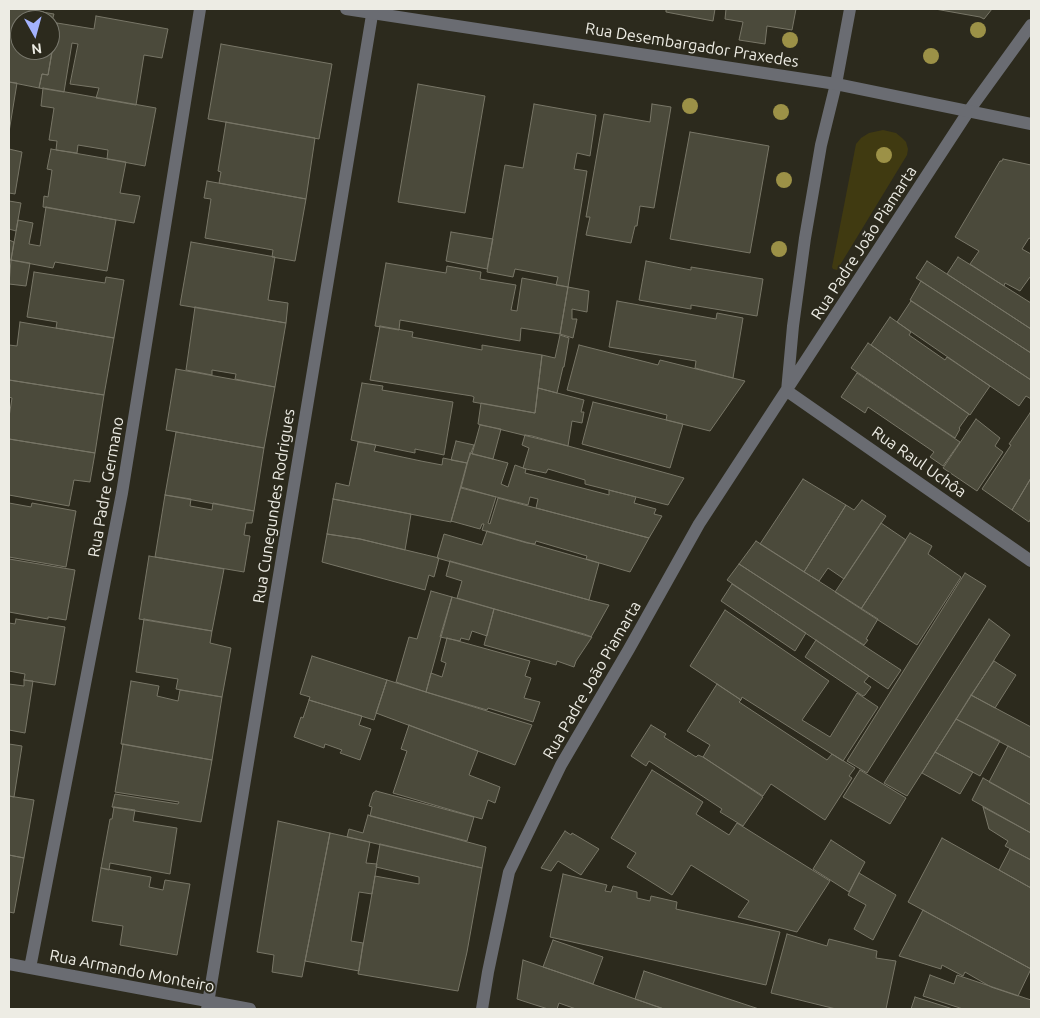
<!DOCTYPE html>
<meta charset="utf-8">
<style>
body{margin:0}
#map{position:relative;width:1040px;height:1018px;overflow:hidden;background:#2c2a1d;font-family:Ubuntu,sans-serif}
canvas{display:block}
.frame{position:absolute;inset:0;border:10px solid #edece4;pointer-events:none}
.north{position:absolute;left:10px;top:10px;width:50px;height:50px;box-sizing:border-box;background:#2c2a1d;border:1px solid #79786d;border-radius:50%;rotate:173deg;font-size:14px;font-weight:700;line-height:20px;text-align:center;color:#edece4}
.north::after{content:'';display:block;margin:auto;width:18px;height:22px;background:#a3b2fd;clip-path:polygon(50% 0,100% 100%,50% 72%,0 100%)}
</style>
<div id="map">
<canvas width="1040" height="1018"></canvas>
<div class="frame"></div>
<div class="north">N</div>
</div>
<script>
const g = document.querySelector('canvas').getContext('2d');
g.lineJoin = 'round';
function paint(path, color) {
  g.fillStyle = color;
  g.fill(path, 'evenodd');
}
function poly(rows) {
  const path = new Path2D();
  for (const r of rows) {
    path.moveTo(r[0], r[1]);
    for (let i = 2; i < r.length; i += 2) path.lineTo(r[i], r[i + 1]);
  }
  return path;
}
function strokePath(path, color, width, dash) {
  g.strokeStyle = color;
  g.lineWidth = width;
  g.lineCap = dash ? 'butt' : 'round';
  g.setLineDash(dash || []);
  g.stroke(path);
}
function drawText(font, color, halo, rows, align = 'center') {
  g.font = font + ' Ubuntu,sans-serif';
  g.lineWidth = 4;
  g.setLineDash([]);
  g.textBaseline = 'middle';
  g.strokeStyle = halo;
  g.fillStyle = color;
  for (const [text, x, y, turn = 0] of rows) {
    g.save();
    g.translate(x, y);
    g.rotate((+turn || 0) * Math.PI / 180);
    g.textAlign = isNaN(turn) ? turn : align;
    if (halo) g.strokeText(text, 0, 0);
    g.fillText(text, 0, 0);
    g.restore();
  }
}
paint(poly([
 [883,130,896,133,902,138,906,142,908,149,907,155,837,270,833,269,832,267,856,144,861,138,869,133]
]), '#403a11');
const building = poly([
 [9,9,24,9,54,14,52,21,57,23,48,75,42,74,39,88,9,82,9,9],
 [20,20,50,20,50,50,20,50,20,20],
 [666,9,715,9,713,21,666,12,666,9],
 [726,9,796,9,792,30,767,26,765,44,739,40,743,22,725,19,726,9],
 [935,9,992,9,984,19,980,17,935,9],
 [96,16,168,29,162,58,144,55,136,105,96,98,99,88,70,84,78,44,72,43,64,92,39,88,42,74,48,75,57,23,94,29,96,16],
 [221,44,332,64,319,139,208,119,221,44],
 [9,82,17,83,9,132,9,82],
 [418,84,485,96,465,213,398,202,418,84],
 [43,88,156,108,145,166,107,159,108,150,78,145,77,153,56,150,57,141,49,140,54,108,41,106,43,88],
 [534,104,596,115,590,156,577,153,574,169,587,171,568,287,556,285,558,277,515,269,513,277,487,272,505,165,523,168,534,104],
 [652,104,671,107,654,208,640,206,637,226,635,226,631,243,586,235,590,217,586,217,604,114,650,122,652,104],
 [226,122,315,138,306,199,219,183,221,172,218,171,226,122],
 [690,132,769,146,750,253,670,239,690,132],
 [9,149,22,152,15,194,9,193,9,149],
 [51,149,126,162,120,193,140,196,134,223,43,207,44,196,48,197,52,170,47,169,51,149],
 [1003,159,1031,165,1031,239,1029,238,1022,249,1031,254,1031,278,1030,277,1020,291,1005,283,1004,286,970,264,979,251,955,237,1000,161,1002,161,1003,159],
 [207,181,306,199,295,261,272,257,273,250,205,238,211,199,204,198,207,181],
 [9,201,21,203,16,231,9,229,9,201],
 [46,207,116,220,107,271,55,262,53,268,11,260,18,220,33,223,29,244,40,246,46,207],
 [451,232,493,239,487,269,446,261,451,232],
 [9,240,14,242,11,260,9,260,9,240],
 [191,242,275,257,268,300,288,303,286,323,180,305,191,242],
 [958,257,1031,303,1031,329,947,274,958,257],
 [11,260,30,263,26,286,9,284,11,260],
 [646,261,691,270,691,267,763,279,757,316,691,305,691,309,639,300,646,261],
 [927,261,1031,329,1031,353,916,278,927,261],
 [386,263,446,273,447,266,481,272,480,279,516,285,511,310,517,311,522,278,568,287,560,334,521,328,520,341,400,320,399,330,375,326,386,263],
 [34,272,105,283,106,277,124,280,114,338,56,328,57,322,27,317,34,272],
 [921,281,1031,353,1031,380,910,300,921,281],
 [568,287,589,291,587,312,572,309,572,319,577,319,573,338,560,334,568,287],
 [617,301,716,319,717,313,743,318,733,378,695,368,696,361,609,347,617,301],
 [911,301,1031,380,1031,399,1026,396,1019,406,897,322,911,301],
 [195,307,286,323,275,387,235,379,236,374,212,370,212,375,186,370,195,307],
 [890,317,911,332,909,335,945,360,947,357,990,386,970,415,871,345,890,317],
 [20,322,114,338,104,395,9,380,9,345,17,346,20,322],
 [380,326,413,332,412,337,482,350,482,345,542,355,535,413,473,402,474,397,472,396,370,380,380,326],
 [560,335,569,338,564,367,563,367,557,393,538,388,542,355,555,358,560,335],
 [868,343,969,414,959,428,960,429,955,438,851,368,868,343],
 [579,345,658,365,660,360,745,381,710,431,666,420,667,415,567,390,579,345],
 [176,369,275,387,264,448,166,430,176,369],
 [857,373,960,442,943,466,930,457,934,452,868,407,865,413,841,397,857,373],
 [9,380,104,395,95,453,9,439,9,417,12,398,9,397,9,380],
 [362,383,383,386,382,390,453,402,444,455,415,449,415,453,351,440,362,383],
 [538,388,584,400,581,412,584,412,582,423,572,421,568,446,478,424,481,403,535,413,538,388],
 [593,402,683,424,670,468,582,444,593,402],
 [1030,413,1031,414,1031,478,1012,510,982,489,1011,445,1009,444,1030,413],
 [976,419,1000,438,995,446,1003,452,977,491,943,468,976,419],
 [480,425,501,429,493,459,472,454,480,425],
 [176,432,264,448,254,511,165,495,176,432],
 [525,435,532,436,684,478,668,505,585,484,585,480,548,469,546,473,526,469,523,468,529,448,522,445,525,435],
 [9,439,95,453,90,482,74,480,69,506,9,495,9,439],
 [456,441,474,445,467,463,451,460,456,441],
 [358,442,376,445,374,451,421,461,442,465,443,458,467,463,451,522,333,499,336,483,349,486,358,442],
 [470,453,508,463,501,484,508,487,515,465,526,469,525,473,609,495,609,490,636,497,634,503,656,509,654,514,662,516,649,538,536,508,538,499,530,497,528,505,461,488,470,453],
 [1031,478,1031,518,1029,522,1012,510,1031,478],
 [803,479,846,505,804,572,760,544,803,479],
 [461,487,496,497,488,523,490,524,498,498,649,538,630,572,586,559,587,556,536,541,535,544,527,543,482,530,484,524,482,524,480,529,451,521,461,487],
 [165,495,191,499,190,506,212,510,213,503,254,511,252,523,246,523,244,535,250,536,244,572,155,557,165,495],
 [333,499,411,514,405,550,360,539,327,534,333,499],
 [862,500,886,516,844,579,828,568,819,581,804,572,846,505,854,510,862,500],
 [9,503,31,507,32,503,76,511,66,567,9,557,9,503],
 [881,523,906,540,861,609,835,592,881,523],
 [487,531,599,563,589,600,437,558,444,534,482,545,487,531],
 [910,533,932,546,928,554,961,577,917,645,861,609,910,533],
 [327,534,360,539,439,558,434,577,429,575,425,590,322,562,327,534],
 [756,541,878,619,866,639,868,640,864,645,739,564,756,541],
 [149,556,224,569,212,631,139,619,149,556],
 [9,559,75,570,66,620,48,617,48,619,9,612,9,559],
 [450,561,589,600,609,605,591,637,457,598,462,581,446,576,450,561],
 [739,564,901,670,888,689,727,580,739,564],
 [965,573,986,586,867,773,847,761,965,573],
 [732,584,806,633,795,651,721,601,732,584],
 [431,591,452,597,426,692,396,682,409,637,417,639,431,591],
 [452,597,494,609,487,636,472,631,469,640,461,638,460,641,440,637,452,597],
 [494,609,584,634,592,637,576,661,574,667,557,661,556,665,484,645,494,609],
 [725,610,829,681,802,720,830,737,857,693,878,707,843,761,742,697,741,700,690,666,725,610],
 [16,619,65,627,55,685,24,680,25,674,9,671,9,623,15,624,16,619],
 [144,619,212,631,210,643,231,648,222,697,176,689,178,679,136,672,144,619],
 [989,619,1010,635,907,796,884,783,989,619],
 [447,638,530,661,525,676,531,678,524,698,540,702,533,722,488,708,487,710,426,692,431,673,442,677,446,663,441,661,447,638],
 [816,640,869,676,864,682,871,687,865,695,863,696,805,657,816,640],
 [312,656,387,680,374,720,309,700,310,697,300,694,312,656],
 [994,661,1016,675,995,708,971,695,994,661],
 [24,680,33,681,25,733,9,730,9,684,24,686,24,680],
 [387,680,532,725,515,765,376,713,387,680],
 [131,681,159,686,157,696,178,701,180,690,222,697,212,760,121,744,131,681],
 [717,684,741,700,739,702,827,760,832,754,855,768,849,776,852,778,825,820,771,784,763,796,703,757,710,745,687,731,717,684],
 [971,695,1031,727,1031,758,956,719,971,695],
 [309,700,362,716,359,725,371,729,360,760,340,753,342,750,325,744,324,748,294,737,301,717,303,718,309,700],
 [956,719,1000,741,980,776,935,752,956,719],
 [409,725,478,751,469,775,500,787,495,803,488,800,482,819,393,793,407,751,401,749,409,725],
 [651,725,666,734,664,737,696,757,698,755,703,757,763,797,743,826,720,812,722,809,649,761,646,766,631,756,651,725],
 [9,744,22,746,14,797,9,796,9,744],
 [123,744,212,760,201,822,112,807,115,794,178,804,179,802,115,792,123,744],
 [1008,746,1031,758,1031,805,989,782,1008,746],
 [935,752,973,772,960,794,922,773,935,752],
 [652,770,703,802,696,814,729,835,737,823,830,881,797,932,738,917,749,901,691,865,672,895,627,867,636,853,611,838,652,770],
 [860,770,906,798,890,824,843,797,860,770],
 [983,778,1031,805,1031,833,972,800,983,778],
 [376,791,474,817,467,841,370,816,372,807,369,806,373,793,376,791],
 [9,796,34,800,24,858,9,855,9,796],
 [114,807,135,810,133,821,177,828,170,874,110,863,109,870,101,868,110,819,112,819,114,807],
 [983,807,1031,833,1031,860,1005,846,1008,841,989,829,983,807],
 [368,815,486,847,482,868,347,837,349,829,363,833,368,815],
 [278,821,330,833,302,977,272,972,274,955,257,952,278,821],
 [565,831,571,835,572,833,599,849,581,875,558,861,551,871,541,868,565,831],
 [330,833,370,842,366,863,377,864,372,894,359,892,351,941,363,943,359,971,305,961,330,833],
 [942,838,1031,888,1031,969,908,902,942,838],
 [831,840,865,862,849,892,813,869,831,840],
 [380,844,482,868,467,952,458,991,358,974,375,876,419,884,419,877,376,867,380,844],
 [1010,849,1031,860,1031,888,999,870,1010,849],
 [9,855,24,858,14,913,9,912,9,855],
 [101,868,151,877,149,887,163,890,165,880,190,884,177,955,120,945,123,926,92,921,101,868],
 [859,873,896,895,873,940,854,929,866,905,848,895,859,873],
 [563,874,607,885,605,891,611,892,613,886,637,892,637,898,650,901,651,896,677,902,676,909,780,932,766,985,550,937,563,874],
 [923,910,1031,969,1018,996,991,987,965,972,963,976,942,965,941,969,899,956,923,910],
 [787,934,827,946,829,939,877,951,876,958,896,961,886,1009,836,1009,771,993,787,934],
 [553,940,603,957,593,984,543,967,553,940],
 [523,960,555,971,664,1009,576,1009,559,1003,557,1009,548,1009,520,1000,517,999,523,960],
 [644,971,759,1009,664,1009,635,999,644,971],
 [930,975,954,984,957,975,1031,1000,1031,1009,963,1009,923,996,930,975],
 [915,997,953,1009,911,1009,915,997]
]);
paint(building, '#4b4a3b');
strokePath(building, '#787667', 1);
strokePath(poly([
 [850,9,836,84,821,145,805,238,793,326,787,391,1031,561],
 [9,964,250,1009],
 [30,968,122,493,200,9],
 [207,1009,373,9],
 [482,1009,488,972,509,872,561,765,629,649,699,524,968,112,1031,25]
]), '#6a6c72', 12);
strokePath(poly([
 [346,9,836,84,1031,124]
]), '#6a6c72', 12);
g.fillStyle = '#9c9147';
for (const [x, y] of [
 [978,30],
 [790,40],
 [931,56],
 [690,106],
 [781,112],
 [884,155],
 [784,180],
 [779,249]
]) {
  g.beginPath();
  g.arc(x, y, 8, 0, 2 * Math.PI);
  g.fill();
}
drawText('16px', '#edece4', '#2c2a1d', [
 ["Rua Desembargador Praxedes",692,45,9],
 ["Rua Padre João Piamarta",864,243,-57],
 ["Rua Raul Uchôa",919,462,35],
 ["Rua Padre Germano",106,487,-80],
 ["Rua Cunegundes Rodrigues",274,506,-81],
 ["Rua Padre João Piamarta",592,680,-60],
 ["Rua Armando Monteiro",132,971,11]
]);
</script>
